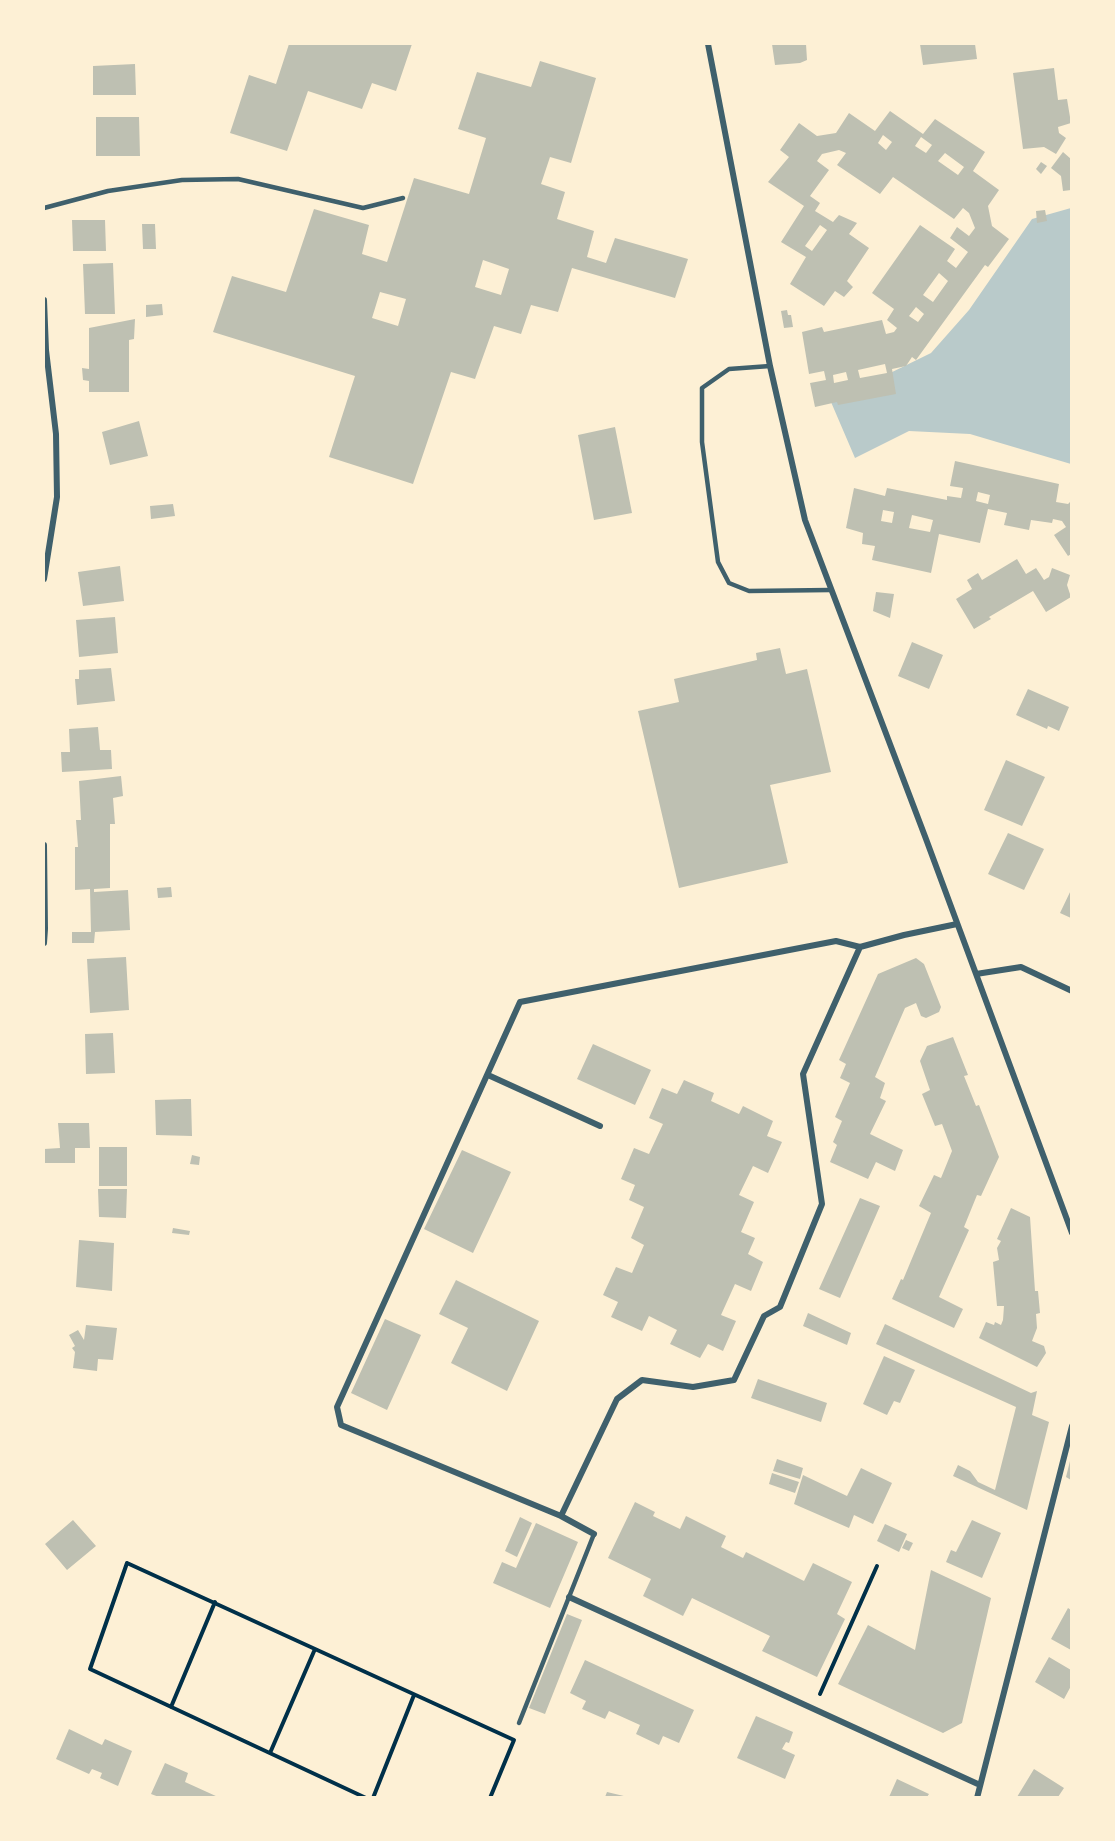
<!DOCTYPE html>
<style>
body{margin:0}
#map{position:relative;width:1115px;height:1841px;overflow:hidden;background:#fdf0d5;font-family:"Noto Sans",sans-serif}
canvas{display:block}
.frame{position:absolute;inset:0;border:45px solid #fdf0d5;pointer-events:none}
</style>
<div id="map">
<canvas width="1115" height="1841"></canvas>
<div class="frame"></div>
</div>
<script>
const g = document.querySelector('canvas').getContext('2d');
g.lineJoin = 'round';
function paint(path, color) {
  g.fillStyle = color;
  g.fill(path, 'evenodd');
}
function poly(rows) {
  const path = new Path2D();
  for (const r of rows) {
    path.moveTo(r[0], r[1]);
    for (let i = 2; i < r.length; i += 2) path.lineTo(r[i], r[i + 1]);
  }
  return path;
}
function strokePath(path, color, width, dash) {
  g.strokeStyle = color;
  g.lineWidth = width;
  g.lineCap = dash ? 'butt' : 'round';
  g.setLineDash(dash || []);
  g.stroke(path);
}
paint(poly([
 [1071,208,1071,464,970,434,909,431,855,458,831,402,931,353,969,310,1032,219]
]), '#b9caca');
paint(poly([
 [289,44,412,44,396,91,372,83,362,109,308,91,287,151,230,133,249,75,276,84],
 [772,44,806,44,807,60,800,63,775,65],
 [920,44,975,44,977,59,923,65],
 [540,61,596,78,571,163,550,157,541,184,565,192,557,219,594,231,587,257,606,263,615,238,688,259,675,298,572,268,558,312,531,305,521,334,494,326,475,379,451,372,413,484,329,457,355,376,213,332,232,276,286,292,314,209,369,225,362,254,387,262,414,178,469,194,486,138,458,129,477,72,531,87],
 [483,260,509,269,501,295,475,287],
 [380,292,406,299,398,326,372,318],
 [135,64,136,95,93,95,93,66],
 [1054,68,1058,100,1067,99,1071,123,1058,127,1059,133,1066,138,1056,154,1044,147,1023,149,1013,73],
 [890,111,923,134,935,119,985,152,973,171,999,190,988,206,992,226,1009,239,988,267,985,265,916,360,912,357,906,366,892,369,896,394,838,405,837,402,815,407,810,383,826,380,824,371,809,374,802,332,822,327,824,332,882,320,886,334,894,332,897,328,887,320,894,309,872,293,920,225,955,249,947,261,956,268,968,252,950,238,957,227,969,236,975,228,969,213,963,208,954,219,893,177,880,194,837,165,846,153,839,150,822,154,817,161,829,170,810,196,820,203,815,211,833,222,839,215,857,223,849,234,869,248,847,281,853,287,844,297,835,291,824,306,790,284,806,257,781,242,804,206,768,182,789,157,780,150,799,123,817,136,836,133,849,113,875,131],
 [883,135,892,142,886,150,878,143],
 [921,137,932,145,926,153,915,146],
 [945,153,964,167,958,175,938,161],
 [820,225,827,230,812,251,805,246],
 [939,273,948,281,933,302,923,295],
 [916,307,924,314,918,322,909,316],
 [885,364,887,373,860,378,858,370],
 [846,372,848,380,834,383,833,375],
 [96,117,139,117,140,156,96,156],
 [1063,152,1071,159,1071,190,1063,191,1061,176,1051,168],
 [1041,162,1047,166,1041,174,1036,169],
 [1045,210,1047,221,1037,223,1036,211],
 [72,220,105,220,106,251,73,251],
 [142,224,155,224,156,249,143,249],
 [113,263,115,314,85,314,83,264],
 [162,304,163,315,146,317,146,305],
 [787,310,788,315,791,315,793,327,784,328,781,311],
 [135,319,134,339,129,340,129,392,89,392,89,381,83,380,82,368,89,369,89,328],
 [139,421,148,456,110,465,102,432],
 [615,427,632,513,594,520,578,435],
 [955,461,1059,484,1056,502,1068,504,1071,501,1071,554,1068,556,1054,535,1066,527,1062,521,1053,519,1052,523,1031,520,1029,530,1004,525,1007,513,988,509,980,543,939,534,931,573,872,560,875,546,862,544,863,533,846,528,854,488,885,496,887,488,947,500,947,496,961,498,963,488,950,486],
 [978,492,990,495,988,504,976,501],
 [883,510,894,512,892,523,881,521],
 [912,515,933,520,930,532,909,528],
 [173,504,175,516,151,519,150,506],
 [1017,559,1026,574,1036,568,1044,580,1049,577,1052,568,1070,575,1067,585,1071,597,1046,612,1033,591,989,617,991,619,974,629,956,599,972,589,967,580,978,573,982,580],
 [120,566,124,601,83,606,78,572],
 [876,592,894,594,890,618,873,611],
 [115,617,118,653,79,657,76,620],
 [912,642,943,655,929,689,898,676],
 [780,648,786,674,807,669,831,772,770,785,788,863,679,888,638,711,679,702,674,679,757,660,756,653],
 [111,668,115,701,77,705,75,679,79,679,79,670],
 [1028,689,1069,707,1059,731,1048,726,1047,729,1016,715],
 [98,727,100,750,111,750,112,769,62,772,61,752,70,752,69,729],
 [1006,760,1045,777,1022,826,984,810],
 [121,776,123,796,113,798,115,824,110,824,110,888,94,889,94,892,128,890,130,930,95,932,94,943,72,943,72,932,91,932,90,889,75,890,75,847,78,847,76,820,81,820,79,781],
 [1008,833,1044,849,1024,890,988,874],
 [171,887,172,897,158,898,157,888],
 [1071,890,1071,918,1060,913],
 [126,957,129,1010,90,1013,87,959],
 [916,958,924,964,941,1007,939,1012,926,1018,921,1016,916,1003,905,1008,875,1077,885,1083,880,1098,886,1101,870,1134,903,1150,895,1171,876,1162,868,1179,830,1162,837,1145,833,1142,842,1121,835,1117,850,1083,840,1078,846,1064,839,1060,878,974],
 [113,1033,115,1073,86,1074,85,1034],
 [953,1037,968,1075,964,1076,976,1106,979,1105,999,1157,981,1196,977,1195,964,1227,969,1230,939,1297,963,1309,954,1328,892,1299,901,1279,903,1280,931,1213,919,1206,934,1175,941,1178,952,1151,942,1124,935,1126,922,1094,930,1090,920,1061,927,1046],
 [593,1044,651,1070,635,1105,577,1079],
 [684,1080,714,1093,711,1101,739,1114,743,1106,773,1121,767,1136,782,1142,768,1173,753,1166,739,1195,754,1202,741,1232,755,1238,748,1254,763,1262,751,1291,735,1284,721,1315,736,1321,723,1351,708,1344,700,1358,670,1344,677,1330,649,1316,642,1331,611,1317,618,1302,603,1295,616,1267,632,1273,644,1245,631,1238,644,1207,629,1200,635,1185,621,1179,634,1148,649,1154,663,1124,649,1118,662,1088,677,1094],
 [185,1099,191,1099,192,1136,156,1135,155,1100],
 [58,1123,89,1123,90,1148,75,1148,75,1163,44,1163,44,1149,60,1148],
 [99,1147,127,1147,127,1186,99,1186],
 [462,1150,511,1172,473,1253,424,1229],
 [192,1155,200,1157,199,1165,190,1164],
 [98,1189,127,1189,126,1218,99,1217],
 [860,1198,880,1206,840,1298,819,1289],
 [1011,1208,1030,1217,1035,1291,1038,1291,1040,1313,1036,1314,1037,1328,1032,1341,1044,1346,1046,1353,1037,1367,979,1338,986,1322,994,1325,995,1322,1001,1325,1003,1320,1004,1306,997,1306,993,1262,999,1260,997,1248,1001,1241,997,1239],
 [173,1228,190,1231,189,1235,172,1233],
 [79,1240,114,1243,112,1291,76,1287],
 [456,1280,539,1321,507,1391,451,1363,468,1328,439,1314],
 [808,1313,851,1333,847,1345,803,1326],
 [385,1319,421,1335,387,1410,351,1393],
 [885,1324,1031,1393,1037,1391,1032,1415,1049,1422,1027,1510,953,1476,958,1465,970,1471,978,1482,995,1490,1016,1407,876,1344],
 [86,1325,117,1328,113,1360,98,1359,97,1371,73,1368,75,1352,72,1348,75,1346,69,1335,78,1330,84,1340],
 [884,1356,915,1370,900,1403,894,1401,887,1415,863,1404],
 [758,1379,827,1403,821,1422,751,1398],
 [1071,1457,1071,1480,1066,1477],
 [777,1459,803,1468,800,1479,773,1471],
 [861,1468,892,1483,873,1524,854,1515,849,1528,794,1504,803,1475,847,1496],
 [772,1473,799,1482,795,1493,769,1484],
 [635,1502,655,1512,653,1516,680,1529,686,1516,726,1536,721,1547,743,1558,746,1552,804,1581,813,1563,852,1582,837,1614,845,1619,817,1677,762,1651,770,1636,692,1598,683,1616,643,1596,651,1579,608,1558],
 [520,1517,532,1523,517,1557,505,1551],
 [73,1520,96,1546,67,1570,45,1544],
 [972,1520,1001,1533,982,1578,946,1562,951,1550,956,1552],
 [536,1523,578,1542,550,1608,493,1583,502,1562,516,1568],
 [885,1524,907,1534,899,1552,877,1541],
 [906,1540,913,1543,909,1551,902,1548],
 [931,1570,991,1598,962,1723,943,1733,838,1684,868,1625,915,1650],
 [1068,1608,1071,1610,1071,1650,1051,1639],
 [567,1614,582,1620,545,1714,529,1708],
 [1049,1657,1071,1670,1071,1686,1064,1699,1035,1682],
 [585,1660,694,1710,679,1743,663,1736,659,1745,636,1734,640,1725,609,1711,605,1719,582,1709,586,1701,570,1693],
 [756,1716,793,1732,789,1743,786,1742,782,1749,795,1755,785,1779,737,1758],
 [69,1729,102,1745,105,1739,132,1751,118,1786,100,1778,102,1773,92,1769,89,1774,56,1759],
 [165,1763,188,1773,185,1782,218,1797,159,1797,151,1794],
 [1034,1769,1064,1788,1058,1797,1017,1797],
 [897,1779,929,1794,927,1797,889,1797],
 [607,1792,628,1797,605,1797]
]), '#bec0b2');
strokePath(poly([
 [820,1694,877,1566],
 [171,1707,215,1602],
 [270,1753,315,1649],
 [366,1798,90,1669,127,1563,514,1740,490,1798],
 [373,1798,414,1695]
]), '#003049', 4);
strokePath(poly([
 [44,208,108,191,182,180,238,179,363,208,403,198],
 [770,366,729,369,702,388,702,442,718,562,729,583,749,591,830,590],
 [519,1723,594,1534]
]), '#3f606c', 4.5);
strokePath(poly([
 [708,44,770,366,805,520,926,839,1072,1233],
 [44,300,46,350,56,434,57,497,44,579],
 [44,845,45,929,44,943],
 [976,974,1021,967,1072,991],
 [488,1075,600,1126],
 [561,1516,341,1425,337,1407,520,1002,836,941,860,947,904,935,957,924],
 [594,1534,561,1516,617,1399,642,1380,693,1387,734,1380,764,1316,780,1307,822,1204,803,1074,860,947],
 [569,1597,980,1785],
 [977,1798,1072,1426]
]), '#3f606c', 6);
</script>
